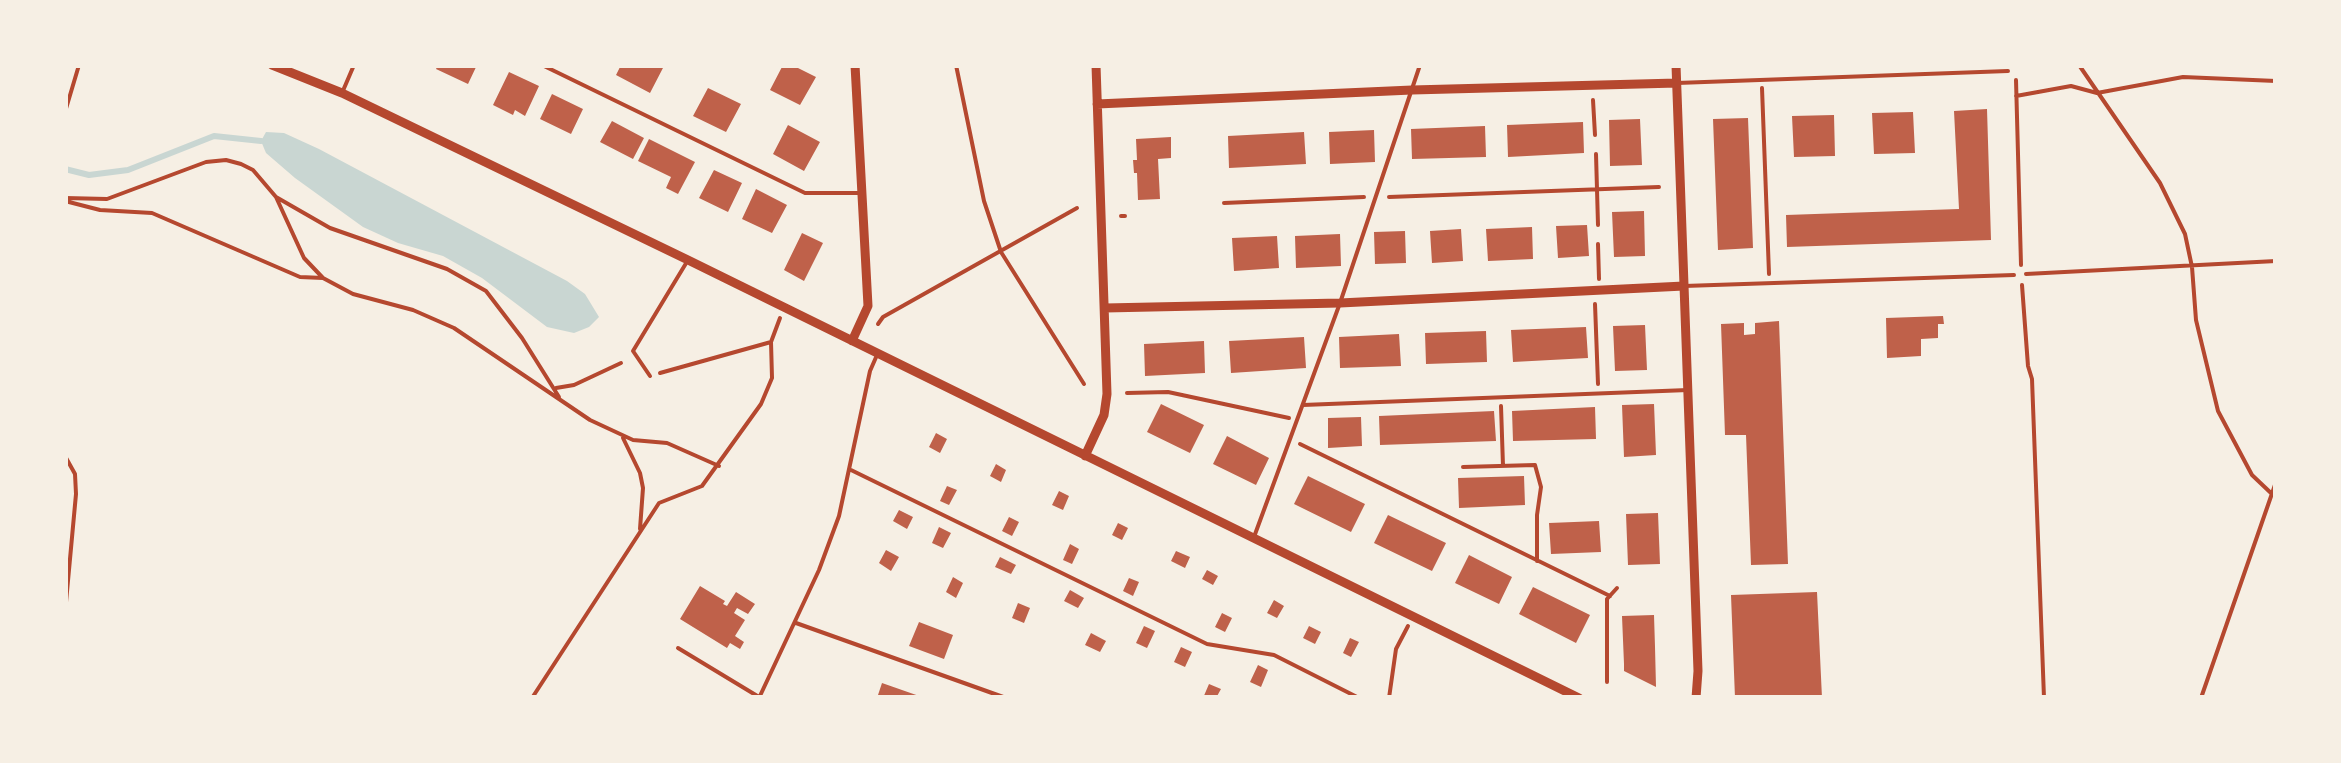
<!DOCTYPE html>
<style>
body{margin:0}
#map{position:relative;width:2341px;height:763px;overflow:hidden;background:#f6efe4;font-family:"Alegreya Sans",sans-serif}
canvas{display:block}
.frame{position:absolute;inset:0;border:68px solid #f6efe4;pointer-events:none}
</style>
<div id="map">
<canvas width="2341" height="763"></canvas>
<div class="frame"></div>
</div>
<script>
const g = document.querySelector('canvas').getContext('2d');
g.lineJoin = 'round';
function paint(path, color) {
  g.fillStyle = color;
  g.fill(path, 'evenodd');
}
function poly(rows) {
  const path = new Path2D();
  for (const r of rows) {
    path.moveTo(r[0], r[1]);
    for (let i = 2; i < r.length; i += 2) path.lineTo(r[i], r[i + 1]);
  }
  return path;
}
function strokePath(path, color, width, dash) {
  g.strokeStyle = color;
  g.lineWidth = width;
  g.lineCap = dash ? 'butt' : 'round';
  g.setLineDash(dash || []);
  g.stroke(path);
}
paint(poly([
 [266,132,284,133,319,149,567,281,585,294,599,317,589,327,574,333,547,327,482,278,443,256,398,243,363,227,295,178,266,153,261,141]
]), '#c9d6d2');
strokePath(poly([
 [65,169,89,175,128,170,214,136,261,141]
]), '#c9d6d2', 6);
paint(poly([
 [438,65,477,65,468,84,436,69],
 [621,65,661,65,664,66,650,93,616,75],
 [783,65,792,65,816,77,800,105,770,90],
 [509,72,539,86,525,116,515,110,513,115,493,105],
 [708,88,741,104,726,132,693,116],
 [552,94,583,109,571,134,540,119],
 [1987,109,1991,240,1787,247,1786,215,1959,209,1954,111],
 [1913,112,1915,153,1874,154,1872,113],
 [1834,115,1835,156,1794,157,1792,116],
 [1748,118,1753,248,1718,250,1713,119],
 [1640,119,1642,165,1610,166,1609,120],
 [612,121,644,138,633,159,600,142],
 [1583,122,1584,153,1508,157,1507,125],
 [788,125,820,142,804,171,773,154],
 [1485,126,1486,157,1412,159,1411,129],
 [1374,130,1375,162,1330,164,1329,132],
 [1304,132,1306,164,1229,168,1228,136],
 [1171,137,1171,158,1158,159,1160,199,1138,200,1137,173,1134,173,1133,160,1137,160,1136,139],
 [649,139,695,162,678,194,666,188,671,177,638,161],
 [714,170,742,183,728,212,699,198],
 [756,189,787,205,772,233,742,219],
 [1644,211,1645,256,1614,257,1612,212],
 [1587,225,1589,256,1558,258,1556,226],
 [1532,227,1533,259,1488,261,1486,229],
 [1461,229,1463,261,1432,263,1430,231],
 [1405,231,1406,263,1375,264,1374,232],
 [802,233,823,243,804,281,784,270],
 [1340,234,1341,266,1296,268,1295,236],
 [1277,236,1279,268,1234,271,1232,238],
 [1943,316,1944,324,1938,324,1938,338,1921,339,1921,356,1887,358,1886,318],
 [1779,321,1788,564,1751,565,1746,435,1725,435,1721,324,1744,323,1744,335,1755,334,1755,323],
 [1645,325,1647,370,1615,371,1613,326],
 [1586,327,1588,358,1513,362,1511,330],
 [1486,331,1487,362,1426,364,1425,333],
 [1399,334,1401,366,1340,368,1339,337],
 [1304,337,1306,368,1231,373,1229,341],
 [1204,341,1205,373,1145,376,1144,344],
 [1161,404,1204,425,1190,453,1147,432],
 [1654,404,1656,455,1624,457,1622,405],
 [1595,407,1596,439,1513,441,1512,411],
 [1494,411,1496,441,1380,445,1379,416],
 [1361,417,1362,446,1328,448,1328,418],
 [936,433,947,439,940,453,929,447],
 [1227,436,1269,458,1256,485,1213,464],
 [996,464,1006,470,1001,482,990,476],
 [1308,476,1365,504,1351,532,1294,504],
 [1524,476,1525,505,1459,508,1458,478],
 [947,486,957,490,949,505,940,501],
 [1059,491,1069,496,1063,510,1052,505],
 [899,510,913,517,907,529,893,521],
 [1658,513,1660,564,1628,565,1626,514],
 [1388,515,1446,543,1432,571,1374,543],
 [1009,517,1019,522,1012,536,1002,531],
 [1599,521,1601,552,1551,554,1549,523],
 [1118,523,1128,528,1122,540,1112,535],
 [939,527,951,533,943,548,932,543],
 [1070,544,1079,549,1072,564,1063,560],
 [886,550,899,557,891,571,879,563],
 [1176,551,1190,557,1185,568,1171,561],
 [1469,555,1512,577,1499,604,1455,583],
 [1000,557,1016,565,1011,574,995,567],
 [1207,570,1218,576,1213,585,1202,579],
 [953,577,963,583,956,598,946,592],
 [1129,578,1139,582,1133,596,1123,591],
 [700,586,725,601,723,604,727,606,736,592,755,604,748,614,737,608,734,613,745,620,735,636,744,642,740,649,730,643,727,648,680,619],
 [1533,587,1590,615,1576,643,1519,614],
 [1070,590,1084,598,1078,608,1064,601],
 [1817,592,1822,698,1735,698,1731,595],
 [1274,600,1284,606,1277,618,1267,613],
 [1018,603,1030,608,1024,623,1012,618],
 [1222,613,1232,618,1225,632,1215,627],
 [1654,615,1655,647,1656,687,1624,671,1624,664,1622,616],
 [919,622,953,635,944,659,909,646],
 [1144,626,1155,631,1147,648,1136,643],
 [1309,626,1321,632,1315,644,1303,638],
 [1091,633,1106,641,1100,652,1085,645],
 [1350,638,1359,642,1351,657,1343,653],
 [1181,647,1192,652,1185,667,1174,662],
 [1258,665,1268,670,1261,687,1250,682],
 [882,683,922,697,922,698,877,698],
 [1209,684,1221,689,1216,698,1203,698]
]), '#bf614a');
strokePath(poly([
 [956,65,984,201,1001,252,1084,384],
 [2079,65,2160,183,2185,234,2192,267,2196,320,2218,411,2252,475,2272,494],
 [2016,80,2021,265],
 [1762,88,1769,274],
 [2016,96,2071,86,2097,93,2183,77,2276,81],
 [1593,100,1595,135],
 [65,112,79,65],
 [1596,154,1598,225],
 [276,197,330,228,447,269,486,291,522,338,559,397],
 [1389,197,1659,187],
 [65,198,107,199,206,162,226,160,241,164,253,170,276,197,304,258,323,278,353,294,413,310,454,328,590,420,633,440,667,443,719,466],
 [65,201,100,210,152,213,300,277,323,278],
 [1224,203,1364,197],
 [1121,216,1125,216],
 [1598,244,1599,279],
 [2026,274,2276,261],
 [2022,285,2028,366,2032,379,2044,698],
 [1595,304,1598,384],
 [878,324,883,317,1077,208],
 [660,373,771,342],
 [556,388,574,385,621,363],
 [1127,393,1168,392,1289,418],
 [1501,406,1503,466],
 [623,438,640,473,643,488,640,529],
 [1300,444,1610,596],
 [65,456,75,474,76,494,65,613],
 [1463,467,1535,465,1541,487,1537,515,1537,561],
 [1607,682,1607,599,1617,588],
 [532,698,659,503,702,486,761,404,772,378,771,342,780,318],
 [1389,698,1396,649,1408,626],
 [2201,698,2276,482]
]), '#b5482f', 4);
strokePath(poly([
 [542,65,805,193,858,193],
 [1677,83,2008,71],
 [342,93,354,65],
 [1684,286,2014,275],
 [650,376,633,351,688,260],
 [1303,405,1688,390],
 [851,470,1207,644,1274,655,1359,698],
 [1254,537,1340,303,1420,65],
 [796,623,1006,698],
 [678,648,759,697],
 [759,698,819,570,839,516,870,371,877,355]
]), '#b5482f', 4);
strokePath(poly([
 [272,65,342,93,688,260,1579,698],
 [1676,65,1698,671,1696,698],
 [1097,104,1412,90,1677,83],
 [1105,308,1340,303,1684,286],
 [852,341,868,306,855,65],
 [1085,456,1104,415,1107,394,1096,65]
]), '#b5482f', 9);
</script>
